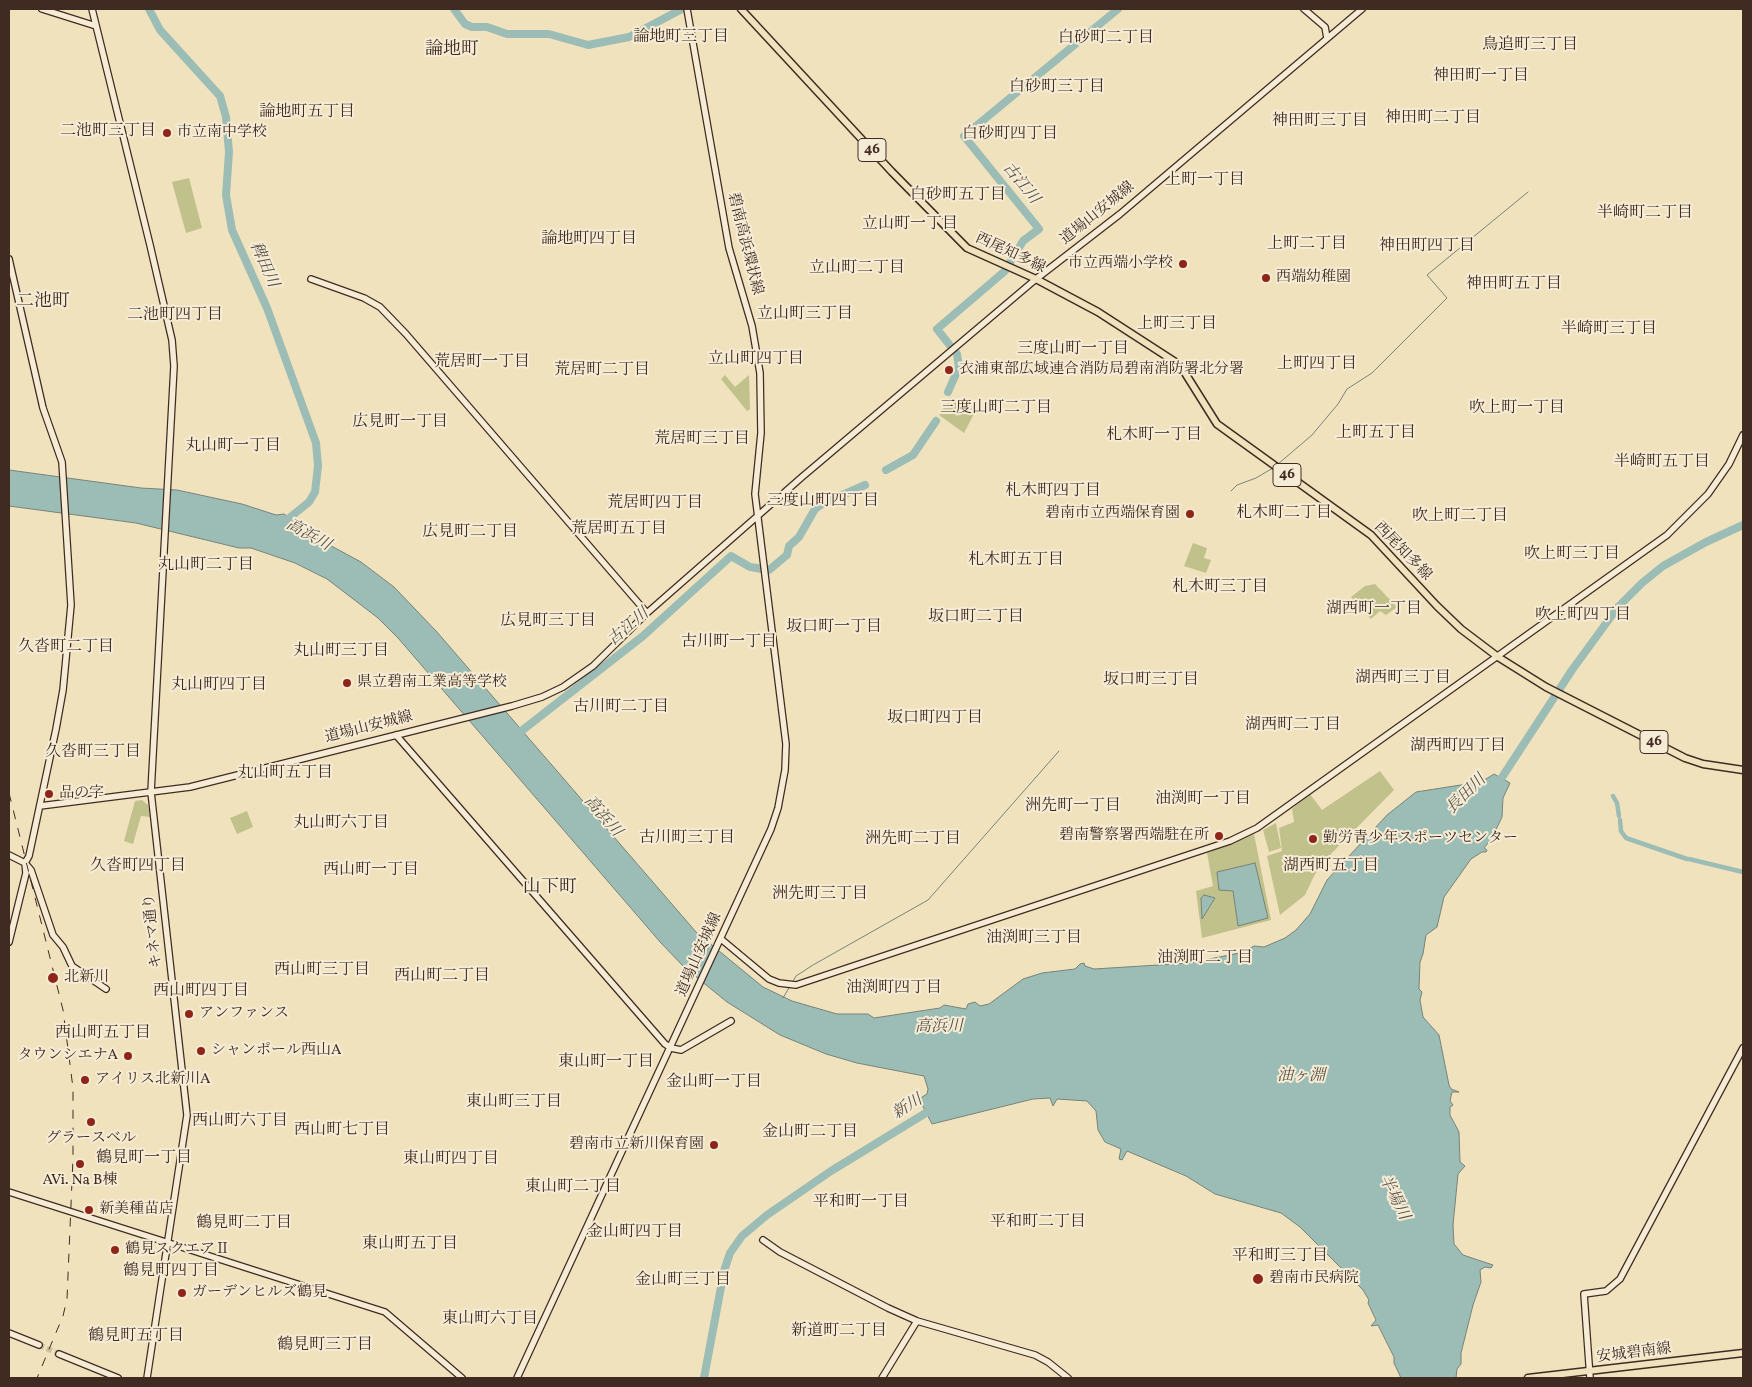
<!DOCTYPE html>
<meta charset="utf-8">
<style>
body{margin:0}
#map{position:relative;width:1752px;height:1387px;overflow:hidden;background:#f1e2be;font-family:Vollkorn,serif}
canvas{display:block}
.frame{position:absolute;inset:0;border:10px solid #402b22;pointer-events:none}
</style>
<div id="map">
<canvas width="1752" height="1387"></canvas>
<div class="frame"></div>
</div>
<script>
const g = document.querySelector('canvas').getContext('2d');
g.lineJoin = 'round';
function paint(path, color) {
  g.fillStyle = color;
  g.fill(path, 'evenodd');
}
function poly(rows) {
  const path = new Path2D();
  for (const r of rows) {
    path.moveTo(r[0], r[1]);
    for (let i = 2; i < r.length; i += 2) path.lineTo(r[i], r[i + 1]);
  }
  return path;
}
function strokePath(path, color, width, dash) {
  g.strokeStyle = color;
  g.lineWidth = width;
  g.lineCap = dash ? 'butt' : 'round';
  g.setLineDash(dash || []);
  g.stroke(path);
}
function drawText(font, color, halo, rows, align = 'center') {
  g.font = font + ' Vollkorn,"Noto Serif JP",serif';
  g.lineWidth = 4;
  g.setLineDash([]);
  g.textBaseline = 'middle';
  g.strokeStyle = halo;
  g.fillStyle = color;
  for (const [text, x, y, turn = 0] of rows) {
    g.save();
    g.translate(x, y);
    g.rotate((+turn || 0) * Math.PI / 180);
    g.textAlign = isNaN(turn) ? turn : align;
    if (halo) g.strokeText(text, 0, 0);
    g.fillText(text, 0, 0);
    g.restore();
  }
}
paint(poly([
 [189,178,202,228,186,233,172,182],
 [725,375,735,387,749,375,750,409,747,411,721,379],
 [950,398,976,410,964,433,939,415],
 [1193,543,1207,548,1204,558,1211,560,1206,573,1184,566],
 [1375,584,1397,607,1386,615,1380,611,1371,619,1351,597,1365,586],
 [1380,771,1394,790,1324,861,1314,876,1305,895,1280,915,1267,856,1282,851,1279,828,1294,822,1292,809,1310,794,1322,810],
 [142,800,148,805,150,817,141,816,133,844,124,841,135,801],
 [247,811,253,827,237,834,230,818],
 [1276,823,1281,848,1269,852,1263,830],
 [1254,834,1271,920,1202,938,1196,891,1213,886,1207,853]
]), '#c1c18c');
const water = poly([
 [9,470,141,488,177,490,242,504,276,515,284,514,298,523,298,528,361,562,394,587,437,632,696,932,763,987,792,1001,837,1014,868,1014,874,1018,940,1008,944,1005,966,1009,968,1004,975,1002,980,1006,989,1004,1023,979,1042,973,1075,969,1080,964,1084,963,1085,966,1094,969,1190,963,1244,952,1254,946,1264,947,1285,938,1296,930,1310,914,1327,880,1387,815,1416,792,1467,784,1471,780,1486,779,1494,774,1510,783,1503,798,1502,817,1492,838,1484,848,1487,850,1486,852,1482,852,1471,859,1444,897,1437,927,1426,935,1423,954,1420,962,1419,989,1422,992,1420,1000,1423,1017,1439,1035,1449,1085,1451,1089,1459,1092,1452,1092,1450,1101,1453,1105,1450,1107,1450,1115,1459,1132,1460,1162,1465,1166,1458,1174,1453,1225,1454,1244,1463,1255,1493,1265,1491,1268,1485,1267,1480,1270,1481,1282,1473,1305,1461,1353,1461,1364,1457,1369,1456,1378,1401,1378,1394,1363,1394,1357,1378,1325,1371,1326,1376,1320,1368,1303,1369,1300,1363,1290,1300,1227,1281,1213,1215,1194,1186,1176,1127,1151,1122,1160,1119,1159,1121,1149,1105,1142,1098,1130,1096,1111,1087,1101,1057,1099,1053,1106,1050,1098,1033,1099,932,1124,919,1099,927,1094,928,1089,924,1076,857,1063,826,1054,780,1035,727,1002,684,967,661,943,398,638,378,618,327,579,295,563,251,548,239,548,136,523,9,506,9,470],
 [1255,863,1268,918,1238,926,1233,891,1219,890,1217,872,1255,863],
 [1204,895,1215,898,1202,919,1201,898,1204,895]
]);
paint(water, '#9bbdb5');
strokePath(water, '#77837a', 1);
strokePath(poly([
 [1278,464,1312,435,1338,404,1347,389,1372,373,1447,298,1427,275,1528,192],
 [1231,491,1237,485,1256,478,1273,468],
 [792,983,796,976,813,965,928,900,1059,751],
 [783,998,790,986]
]), '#77837a', 1);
strokePath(poly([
 [1613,796,1617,803,1619,816],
 [1620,820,1621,831,1626,838,1687,859],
 [1689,859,1743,872]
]), '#9bbdb5', 4.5);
strokePath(poly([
 [149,9,160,30,220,96,226,117,229,152,226,195,232,230,267,308,316,443,318,466,315,492,309,502,283,523],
 [454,9,465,24,472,27,487,27,507,34,549,34,588,45,629,37,682,9],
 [952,348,937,329,1005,271,1023,241,1039,229,964,136,1118,9],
 [948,392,959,367,957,354],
 [886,470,913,455,936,421],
 [769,570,787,555,789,546,799,537,815,509,822,504,865,485],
 [515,736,643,636,731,556,750,567,762,569],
 [1497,785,1572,670,1618,607,1642,583,1663,566,1706,542,1743,525],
 [704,1378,724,1271,730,1253,742,1236,767,1215,831,1171,934,1108]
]), '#9bbdb5', 8);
strokePath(poly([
 [39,1345,59,1354]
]), '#cebd9f', 5.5, [5.5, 3]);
const secondary = poly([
 [42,9,96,26],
 [92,9,150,245,172,340,174,366,151,792,187,1115,147,1378],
 [1304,9,1325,27,1327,38],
 [9,259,43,408,62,462,71,605,63,690,56,729,29,856,25,863],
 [311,279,364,298,380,307,406,334,647,613],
 [396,735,665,1044,671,1048,681,1050,731,1021],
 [40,806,190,787,512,706,542,697,563,687,593,666,647,613,802,477,1036,279,1120,214,1362,9],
 [9,855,25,863,31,870,53,935,63,947,72,966,106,989],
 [721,939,769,979,779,983,796,985,1230,841,1257,828,1667,535,1708,494,1729,464,1743,435],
 [9,942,26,873,25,863],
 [9,1192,385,1312,462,1378],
 [763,1240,780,1252,888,1308,917,1321,1035,1355,1048,1362,1068,1378],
 [9,1333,39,1345],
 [59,1354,118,1378],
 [517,1378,771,829,778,808,785,770,786,744,755,494,761,433,760,373,752,326,729,248,687,9],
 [882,1378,917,1321],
 [1590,1378,1584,1294,1606,1291,1620,1279,1743,1048]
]);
const primary = poly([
 [741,9,892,172,967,248,1036,279,1098,312,1180,365,1217,424,1371,535,1437,606,1461,629,1498,657,1546,687,1685,758,1703,764,1743,770],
 [1528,1378,1743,1353]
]);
strokePath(secondary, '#402b22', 8);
strokePath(primary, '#402b22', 9);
strokePath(secondary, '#f6ecd5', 5.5);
strokePath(primary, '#f1e2be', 6);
strokePath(poly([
 [9,793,63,1010,73,1088,73,1158,67,1299,63,1316,37,1378]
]), '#402b22', 1, [9, 9]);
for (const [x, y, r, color] of [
 [167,133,5,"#8f2418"],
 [1183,264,5,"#8f2418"],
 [1266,278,5,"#8f2418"],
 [949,370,5,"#8f2418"],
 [1190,514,5,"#8f2418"],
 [347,683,5,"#8f2418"],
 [49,794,5,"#8f2418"],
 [1219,836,5,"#8f2418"],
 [1313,839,5,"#8f2418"],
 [53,978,6,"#8f2418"],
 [189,1014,5,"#8f2418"],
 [201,1051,5,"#8f2418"],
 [128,1056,5,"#8f2418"],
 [85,1080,5,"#8f2418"],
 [91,1122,5,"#8f2418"],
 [714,1145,5,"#8f2418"],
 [80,1164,5,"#8f2418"],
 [89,1210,5,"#8f2418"],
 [115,1250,5,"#8f2418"],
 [1258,1279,6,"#8f2418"],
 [182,1293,5,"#8f2418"]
]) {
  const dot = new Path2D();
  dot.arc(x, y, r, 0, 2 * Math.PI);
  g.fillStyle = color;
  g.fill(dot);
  strokePath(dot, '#f6ecd5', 2);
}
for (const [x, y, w] of [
 [872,150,28],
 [1287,475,28],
 [1654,742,28]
]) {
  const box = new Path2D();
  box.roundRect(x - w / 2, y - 11.5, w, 23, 4);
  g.fillStyle = '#f6ecd5';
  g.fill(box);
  strokePath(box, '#402b22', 1);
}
drawText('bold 14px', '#402b22', null, [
 ["46",872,150],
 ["46",1287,475],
 ["46",1654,742]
]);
drawText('15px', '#402b22', '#f6ecd5', [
 ["市立南中学校",177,133],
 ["市立西端小学校",1173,264,"right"],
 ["西端幼稚園",1276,278],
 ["衣浦東部広域連合消防局碧南消防署北分署",959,370],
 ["碧南市立西端保育園",1180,514,"right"],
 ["県立碧南工業高等学校",357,683],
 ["品の字",59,794],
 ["碧南警察署西端駐在所",1209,836,"right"],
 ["勤労青少年スポーツセンター",1323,839],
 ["北新川",64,978],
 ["アンファンス",199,1014],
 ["シャンポール西山A",211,1051],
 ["タウンシエナA",118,1056,"right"],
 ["アイリス北新川A",95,1080],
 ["グラースベル",91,1139,"center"],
 ["碧南市立新川保育園",704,1145,"right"],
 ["AVi. Na B棟",80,1181,"center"],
 ["新美種苗店",99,1210],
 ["鶴見スクエアⅡ",125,1250],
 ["碧南市民病院",1269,1279],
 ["ガーデンヒルズ鶴見",192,1293]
], 'left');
drawText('15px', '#402b22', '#f6ecd5', [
 ["道場山安城線",1098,214,-39],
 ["碧南高浜環状線",744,244,76],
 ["西尾知多線",1010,254,25],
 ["西尾知多線",1402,552,46],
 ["道場山安城線",369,728,-14],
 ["キネマ通り",154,931,-96],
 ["道場山安城線",700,955,-66],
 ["安城碧南線",1634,1354,-7]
]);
drawText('16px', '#402b22', '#f6ecd5', [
 ["論地町三丁目",681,38],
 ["白砂町二丁目",1106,39],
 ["鳥追町三丁目",1530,46],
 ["神田町一丁目",1481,77],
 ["白砂町三丁目",1057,88],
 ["論地町五丁目",307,113],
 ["神田町二丁目",1433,119],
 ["神田町三丁目",1320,122],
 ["二池町三丁目",108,132],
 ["白砂町四丁目",1010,135],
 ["上町一丁目",1205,181],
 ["白砂町五丁目",958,196],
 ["半崎町二丁目",1645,214],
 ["立山町一丁目",910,225],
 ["論地町四丁目",589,240],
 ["上町二丁目",1307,245],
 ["神田町四丁目",1427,247],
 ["立山町二丁目",857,269],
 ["神田町五丁目",1514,285],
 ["立山町三丁目",805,315],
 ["二池町四丁目",175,316],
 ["上町三丁目",1177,325],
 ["半崎町三丁目",1609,330],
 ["三度山町一丁目",1073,350],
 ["立山町四丁目",756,360],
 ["荒居町一丁目",482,363],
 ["上町四丁目",1317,365],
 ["荒居町二丁目",602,371],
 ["三度山町二丁目",996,409],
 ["吹上町一丁目",1517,409],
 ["広見町一丁目",400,423],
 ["上町五丁目",1376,434],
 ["札木町一丁目",1154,436],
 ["荒居町三丁目",702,440],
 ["丸山町一丁目",233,447],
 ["半崎町五丁目",1662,463],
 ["札木町四丁目",1053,492],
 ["三度山町四丁目",823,502],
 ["荒居町四丁目",655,504],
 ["札木町二丁目",1284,514],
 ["吹上町二丁目",1460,517],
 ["荒居町五丁目",619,530],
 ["広見町二丁目",470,533],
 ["吹上町三丁目",1572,555],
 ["札木町五丁目",1016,561],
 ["丸山町二丁目",206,566],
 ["札木町三丁目",1220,588],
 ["湖西町一丁目",1374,610],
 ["吹上町四丁目",1583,616],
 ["坂口町二丁目",976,618],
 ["広見町三丁目",548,622],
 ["坂口町一丁目",834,628],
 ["古川町一丁目",729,643],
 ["久沓町二丁目",66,648],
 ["丸山町三丁目",341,652],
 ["湖西町三丁目",1403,679],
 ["坂口町三丁目",1151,681],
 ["丸山町四丁目",219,686],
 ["古川町二丁目",621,708],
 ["坂口町四丁目",935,719],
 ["湖西町二丁目",1293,726],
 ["湖西町四丁目",1458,747],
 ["久沓町三丁目",93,753],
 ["丸山町五丁目",285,774],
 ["油渕町一丁目",1203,800],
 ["洲先町一丁目",1073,807],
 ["丸山町六丁目",341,824],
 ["古川町三丁目",687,839],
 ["洲先町二丁目",913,840],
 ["久沓町四丁目",138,867],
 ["湖西町五丁目",1331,867],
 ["西山町一丁目",371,871],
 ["洲先町三丁目",820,895],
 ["油渕町三丁目",1034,939],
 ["油渕町二丁目",1205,959],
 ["西山町三丁目",322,971],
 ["西山町二丁目",442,977],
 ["油渕町四丁目",894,989],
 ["西山町四丁目",201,992],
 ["西山町五丁目",103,1034],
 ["東山町一丁目",606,1063],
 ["金山町一丁目",714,1083],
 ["東山町三丁目",514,1103],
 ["西山町六丁目",240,1122],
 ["西山町七丁目",342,1131],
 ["金山町二丁目",810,1133],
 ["鶴見町一丁目",144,1159],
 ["東山町四丁目",451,1160],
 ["東山町二丁目",573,1188],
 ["平和町一丁目",861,1203],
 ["平和町二丁目",1038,1223],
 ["鶴見町二丁目",244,1224],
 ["金山町四丁目",635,1233],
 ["東山町五丁目",410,1245],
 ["平和町三丁目",1280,1257],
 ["鶴見町四丁目",171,1272],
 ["金山町三丁目",683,1281],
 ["東山町六丁目",490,1320],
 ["新道町二丁目",839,1332],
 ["鶴見町五丁目",136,1337],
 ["鶴見町三丁目",325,1346]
]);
drawText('italic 16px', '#575047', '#f6ecd5', [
 ["古江川",1020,184,51],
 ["稗田川",263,265,66],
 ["高浜川",308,536,29],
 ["古江川",629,628,-40],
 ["長田川",1467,795,-45],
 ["高浜川",602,817,49],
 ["高浜川",939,1028,-1],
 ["油ヶ淵",1301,1077],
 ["新川",908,1108,-32],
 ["半場川",1393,1198,63]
]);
drawText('18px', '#402b22', '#f6ecd5', [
 ["論地町",452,51],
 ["二池町",43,303],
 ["山下町",550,889]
]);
</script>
